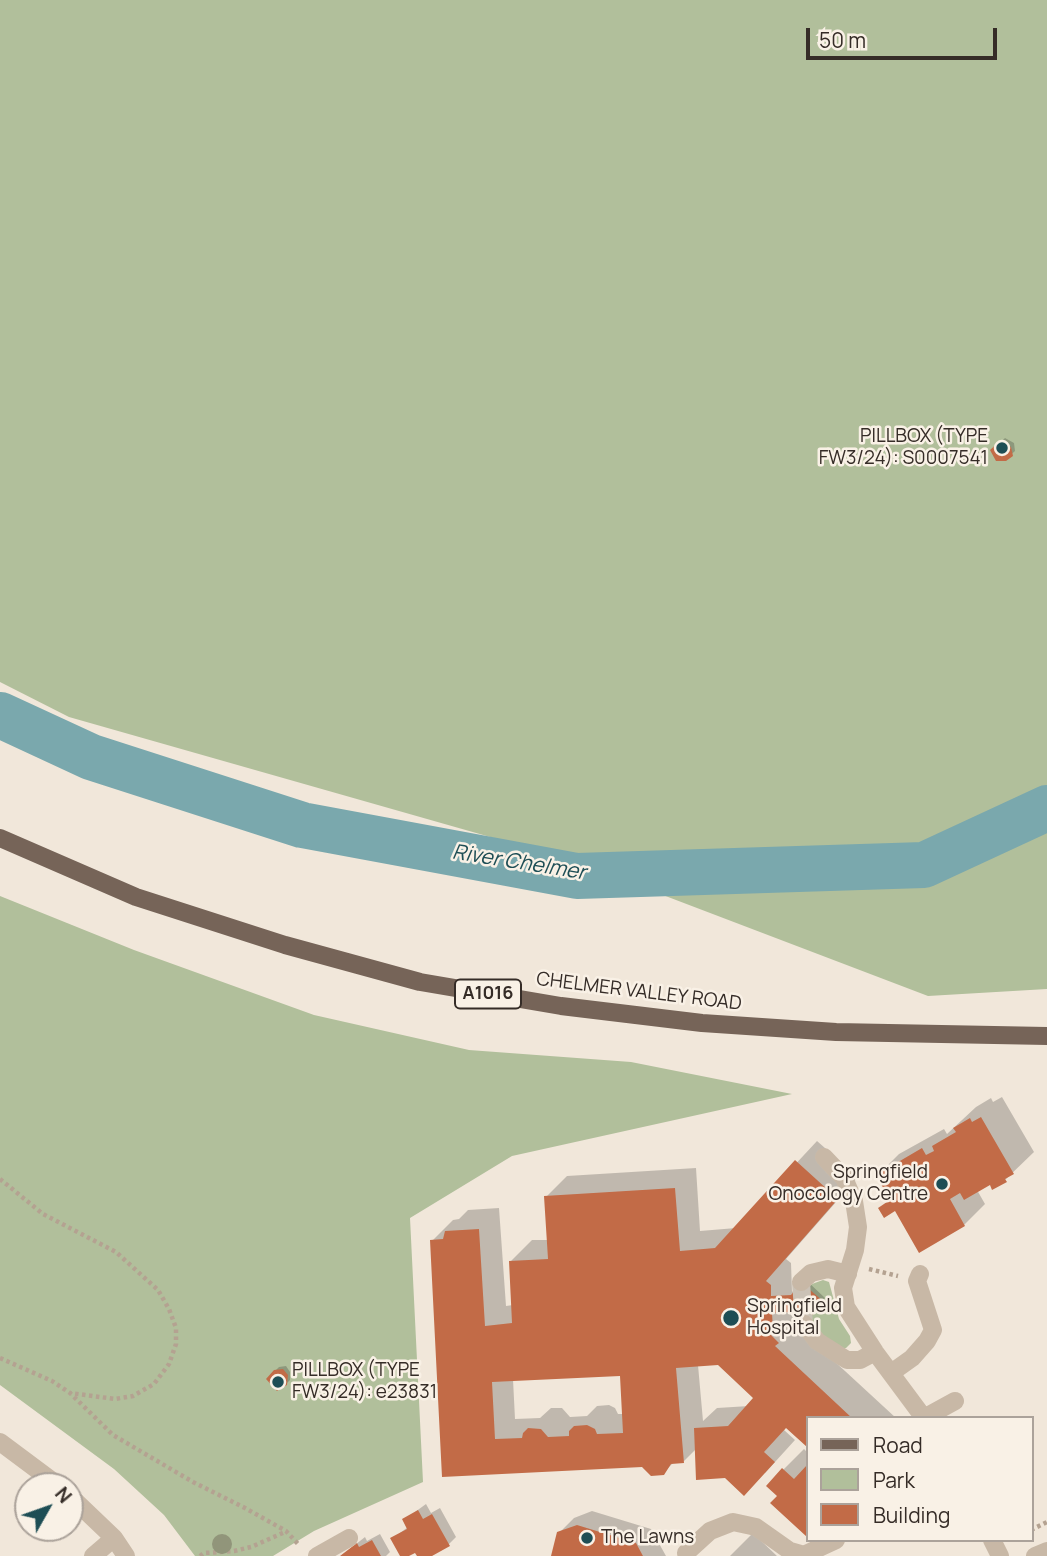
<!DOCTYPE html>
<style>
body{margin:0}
#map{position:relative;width:1047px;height:1556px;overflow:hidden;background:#f1e7da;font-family:Manrope,sans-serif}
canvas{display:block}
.legend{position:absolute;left:806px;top:1416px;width:228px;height:126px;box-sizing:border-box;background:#f9f1e6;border:2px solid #aba29a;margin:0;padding:9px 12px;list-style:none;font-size:21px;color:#352c27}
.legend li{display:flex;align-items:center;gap:14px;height:35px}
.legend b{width:35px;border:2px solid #aba29a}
.north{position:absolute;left:14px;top:1472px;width:70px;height:70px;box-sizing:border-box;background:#f9f1e6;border:2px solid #aba29a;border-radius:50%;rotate:50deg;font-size:19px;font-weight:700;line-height:28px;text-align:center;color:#352c27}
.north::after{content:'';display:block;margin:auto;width:24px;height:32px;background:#1e4e55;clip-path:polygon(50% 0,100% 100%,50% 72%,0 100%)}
.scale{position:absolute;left:806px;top:28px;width:191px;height:32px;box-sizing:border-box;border:4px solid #352c27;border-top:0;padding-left:9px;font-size:21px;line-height:24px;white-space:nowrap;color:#352c27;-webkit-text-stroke:5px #f9f1e6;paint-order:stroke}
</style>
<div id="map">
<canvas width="1047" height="1556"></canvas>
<ul class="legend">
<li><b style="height:9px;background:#766458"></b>Road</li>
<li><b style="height:19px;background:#b1bf9b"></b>Park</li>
<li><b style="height:19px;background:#c26b47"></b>Building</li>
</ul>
<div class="north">N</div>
<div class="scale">50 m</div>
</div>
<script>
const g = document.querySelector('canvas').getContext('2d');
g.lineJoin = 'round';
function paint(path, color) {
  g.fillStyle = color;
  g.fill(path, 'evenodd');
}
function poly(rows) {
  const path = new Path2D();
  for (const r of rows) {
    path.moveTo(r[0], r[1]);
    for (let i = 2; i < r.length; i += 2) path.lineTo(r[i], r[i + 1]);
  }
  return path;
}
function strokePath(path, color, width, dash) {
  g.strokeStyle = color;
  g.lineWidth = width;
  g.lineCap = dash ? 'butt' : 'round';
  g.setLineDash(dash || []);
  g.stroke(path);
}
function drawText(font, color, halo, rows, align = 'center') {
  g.font = font + ' Manrope,sans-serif';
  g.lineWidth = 5;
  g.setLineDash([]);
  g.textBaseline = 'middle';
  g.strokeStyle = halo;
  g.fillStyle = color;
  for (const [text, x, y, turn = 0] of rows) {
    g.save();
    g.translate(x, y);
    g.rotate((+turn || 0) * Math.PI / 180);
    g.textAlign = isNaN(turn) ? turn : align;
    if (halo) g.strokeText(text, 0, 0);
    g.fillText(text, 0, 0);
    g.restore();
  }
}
paint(poly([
 [0,0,1047,0,1047,989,928,996,571,860,69,717,0,682],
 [0,896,134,950,314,1015,469,1050,631,1062,792,1094,512,1156,410,1218,423,1482,314,1531,273,1556,195,1556,164,1515,114,1469,0,1385],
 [823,1280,829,1282,839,1319,850,1336,851,1343,846,1348,841,1348,823,1335,810,1317,808,1288,812,1284]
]), '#b1bf9b');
paint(poly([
 [1005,438,1014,443,1015,451,1006,459,992,451],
 [1002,1097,1034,1152,1005,1180,990,1183,977,1190,985,1204,964,1225,920,1250,896,1209,880,1208,891,1198,878,1175,899,1154,944,1129,947,1134,976,1107,991,1098,993,1102],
 [817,1141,858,1177,786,1259,791,1263,792,1292,806,1280,825,1298,804,1321,789,1308,786,1310,798,1321,794,1324,896,1418,807,1418,807,1445,787,1426,784,1430,795,1440,765,1473,697,1448,684,1461,674,1462,663,1473,643,1466,444,1476,432,1241,453,1220,459,1219,468,1210,499,1208,506,1306,513,1305,511,1261,532,1240,548,1240,546,1197,567,1176,696,1168,700,1231,736,1228],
 [719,1363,756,1398,749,1406,717,1408,703,1421,698,1365],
 [622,1374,624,1414,618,1414,615,1408,609,1405,597,1406,587,1416,570,1417,562,1408,551,1408,540,1418,515,1419,513,1379],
 [286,1366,290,1372,290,1380,286,1384,275,1371,279,1367],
 [804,1449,807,1452,807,1535,773,1503,779,1496,783,1470],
 [426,1504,431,1513,440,1508,456,1537,449,1544,428,1556,419,1556,416,1550,402,1556,392,1539,408,1527,404,1520],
 [592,1511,651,1529,666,1556,552,1556,559,1533,574,1518],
 [753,1533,777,1556,730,1556],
 [380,1534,390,1552,386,1556,341,1556,365,1537,367,1541]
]), '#0003');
strokePath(poly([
 [0,715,91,757,302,825,577,876,924,865,1047,808]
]), '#7aa8ad', 46);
paint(poly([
 [1001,440,1011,447,1013,456,1006,461,996,461,990,450],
 [981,1117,1014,1174,1005,1179,1007,1182,992,1190,990,1185,964,1200,960,1193,950,1199,965,1226,919,1253,895,1211,884,1218,878,1208,890,1200,876,1175,922,1148,926,1155,934,1151,932,1146,956,1132,953,1128,970,1118,972,1122],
 [795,1160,838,1199,766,1281,771,1285,771,1296,791,1295,801,1282,824,1302,804,1324,791,1312,772,1313,773,1329,769,1333,779,1343,775,1346,852,1418,807,1418,807,1447,786,1428,764,1452,775,1462,744,1496,725,1478,696,1480,694,1428,728,1426,753,1398,718,1365,676,1368,684,1463,671,1464,664,1475,651,1476,642,1467,442,1477,430,1240,443,1239,445,1231,479,1229,485,1326,512,1323,509,1261,548,1259,544,1196,675,1188,680,1251,715,1248],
 [620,1376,623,1433,597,1434,595,1429,587,1425,574,1426,569,1431,569,1436,548,1437,541,1429,528,1428,523,1433,522,1438,495,1439,492,1382],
 [283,1369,288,1375,287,1385,277,1391,266,1379,274,1370],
 [807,1465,807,1537,770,1503,777,1496,766,1486,782,1468,794,1479],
 [418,1510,423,1519,432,1514,450,1546,432,1556,417,1556,415,1553,409,1556,400,1556,390,1538,407,1529,402,1519],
 [577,1525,636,1543,643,1556,551,1556,557,1532],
 [372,1540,381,1556,340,1556,357,1543,359,1547]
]), '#c26b47');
strokePath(poly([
 [801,1282,804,1324]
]), '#cbc2b6', 18, [18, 9]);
strokePath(poly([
 [0,1179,43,1214,116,1252,158,1290,169,1309,176,1328,176,1344,169,1364,154,1384,133,1396,115,1399,70,1393],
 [869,1269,898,1276],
 [0,1358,52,1381,70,1393,113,1435,193,1482,245,1508,286,1531,299,1545],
 [1031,1530,1047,1522],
 [200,1556,204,1553,234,1551,251,1547,285,1532]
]), '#b4a291', 4.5, [3.5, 3.5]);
strokePath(poly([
 [824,1157,844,1178,854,1201,858,1227,855,1250,843,1288,846,1307,875,1352,924,1418,955,1401],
 [801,1282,811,1273,828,1269,848,1274],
 [804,1324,817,1341,847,1360,860,1360,875,1352],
 [891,1373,912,1358,927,1341,933,1330,917,1281,920,1274],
 [0,1442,59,1486],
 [70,1496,114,1538],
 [992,1540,1000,1556],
 [686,1553,710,1531,733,1522,756,1527,790,1551,804,1555,836,1540],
 [93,1556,114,1538,126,1556],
 [317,1556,349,1538],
 [1035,1556,1047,1551]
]), '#c8b8a6', 18);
strokePath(poly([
 [0,838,136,897,285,945,420,982,561,1006,702,1023,836,1032,1047,1036]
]), '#766458', 18);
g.fillStyle = '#91957a';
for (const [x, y] of [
 [222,1544]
]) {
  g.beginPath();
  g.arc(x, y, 10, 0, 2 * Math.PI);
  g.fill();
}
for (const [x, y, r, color] of [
 [1002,448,7,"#1e4e55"],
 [942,1184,7,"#1e4e55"],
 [731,1318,9,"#1e4e55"],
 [278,1382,7,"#1e4e55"],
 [587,1538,7,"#1e4e55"]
]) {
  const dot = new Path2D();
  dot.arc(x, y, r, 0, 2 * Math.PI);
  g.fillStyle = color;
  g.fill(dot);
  strokePath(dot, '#f9f1e6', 2.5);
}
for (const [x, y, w] of [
 [488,994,66]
]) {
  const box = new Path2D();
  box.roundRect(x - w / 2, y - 14.5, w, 29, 5);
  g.fillStyle = '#f9f1e6';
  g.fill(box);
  strokePath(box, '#352c27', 2);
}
drawText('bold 18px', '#352c27', null, [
 ["A1016",488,994]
]);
drawText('19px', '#352c27', '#f9f1e6', [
 ["PILLBOX (TYPE",988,437,"right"],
 ["FW3/24): S0007541",988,459,"right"],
 ["Springfield",928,1173,"right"],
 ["Onocology Centre",928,1195,"right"],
 ["Springfield",747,1307],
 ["Hospital",747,1329],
 ["PILLBOX (TYPE",292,1371],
 ["FW3/24): e23831",292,1393],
 ["The Lawns",601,1538]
], 'left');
drawText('19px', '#352c27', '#f9f1e6', [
 ["CHELMER VALLEY ROAD",639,992,7]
]);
drawText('italic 21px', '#1e4e55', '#f9f1e6', [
 ["River Chelmer",519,863,9]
]);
</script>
